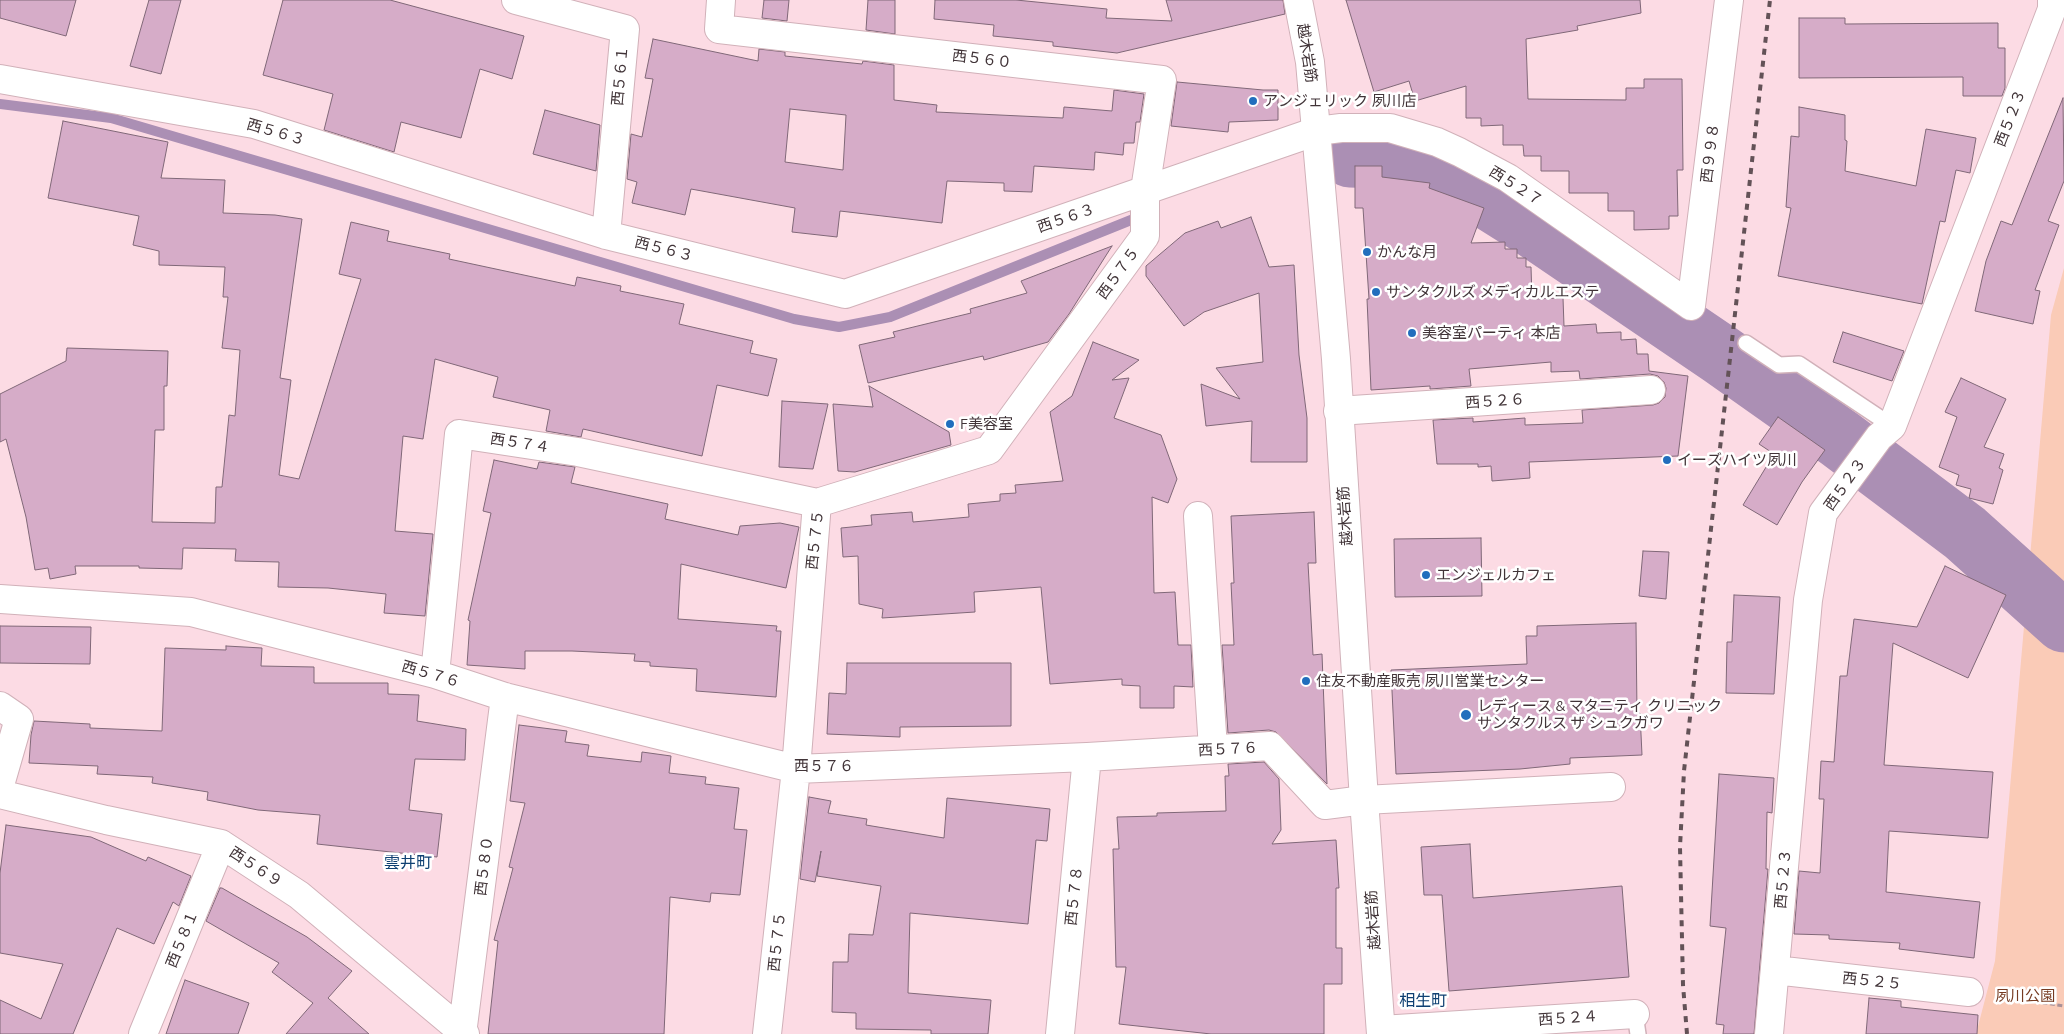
<!DOCTYPE html>
<meta charset="utf-8">
<style>
body{margin:0}
canvas{display:block;background:#fcdbe4}
</style>
<canvas width="2064" height="1034"></canvas>
<script>
const g = document.querySelector('canvas').getContext('2d');
g.lineJoin = 'round';
function paint(path, color) {
  g.fillStyle = color;
  g.fill(path, 'evenodd');
}
function poly(rows) {
  const path = new Path2D();
  for (const r of rows) {
    path.moveTo(r[0], r[1]);
    for (let i = 2; i < r.length; i += 2) path.lineTo(r[i], r[i + 1]);
  }
  return path;
}
function strokePath(path, color, width, dash) {
  g.strokeStyle = color;
  g.lineWidth = width;
  g.lineCap = dash ? 'butt' : 'round';
  g.setLineDash(dash || []);
  g.stroke(path);
}
function drawText(font, color, halo, rows, align = 'center') {
  g.font = font + ' Ubuntu,"Noto Sans JP",sans-serif';
  g.lineWidth = 5;
  g.setLineDash([]);
  g.textBaseline = 'middle';
  g.strokeStyle = halo;
  g.fillStyle = color;
  for (const [text, x, y, turn = 0] of rows) {
    g.save();
    g.translate(x, y);
    g.rotate((+turn || 0) * Math.PI / 180);
    g.textAlign = isNaN(turn) ? turn : align;
    if (halo) g.strokeText(text, 0, 0);
    g.fillText(text, 0, 0);
    g.restore();
  }
}
paint(poly([
 [2064,268,2064,1034,1976,1034,1995,961,2051,315]
]), '#facbb7');
strokePath(poly([
 [0,104,111,118,794,319,839,327,890,317,1136,218]
]), '#ab8fb4', 10);
strokePath(poly([
 [1350,157,1414,159,1442,170,1531,226,1721,355,1840,439,1965,533,2064,622]
]), '#ab8fb4', 61);
const building = poly([
 [0,0,76,0,66,36,0,18,0,0],
 [149,0,181,0,161,74,130,66,149,0],
 [283,0,390,0,524,36,512,79,480,69,461,138,401,122,394,152,324,130,333,94,263,75,283,0],
 [764,0,789,0,787,21,762,18,764,0],
 [868,0,895,0,895,34,866,30,868,0],
 [935,0,1016,0,1107,9,1106,18,1172,21,1166,0,1283,0,1285,14,1117,53,1053,46,1053,42,993,36,994,25,934,19,935,0],
 [1346,0,1640,0,1641,13,1577,26,1578,30,1526,39,1528,99,1626,100,1626,88,1644,88,1644,79,1682,79,1683,170,1677,170,1678,216,1669,216,1669,229,1634,230,1634,211,1608,211,1608,193,1569,193,1569,171,1541,171,1541,156,1524,156,1523,145,1503,145,1503,125,1481,126,1481,118,1466,118,1466,86,1415,101,1409,81,1374,92,1346,0],
 [1799,18,1845,18,1845,24,1998,23,1998,48,2005,48,2005,88,2002,96,1963,96,1963,77,1799,78,1799,18],
 [653,39,758,61,759,49,785,52,785,56,862,64,863,61,894,65,894,100,937,105,936,112,1063,118,1064,107,1112,111,1114,90,1144,94,1140,122,1136,122,1134,143,1124,143,1123,155,1095,152,1094,170,1034,166,1032,192,1004,191,1004,183,947,181,942,223,840,211,837,237,792,232,795,208,691,189,685,215,632,203,637,182,627,179,631,134,642,137,653,79,645,78,653,39],
 [790,109,846,115,843,170,785,162,790,109],
 [1177,82,1263,90,1278,90,1278,120,1229,122,1228,132,1171,126,1177,82],
 [2063,98,2064,181,2048,221,2059,225,2035,290,2040,291,2033,324,1975,311,1986,261,2001,221,2012,225,2063,98],
 [1799,107,1845,115,1845,140,1847,141,1845,171,1916,186,1926,129,1976,138,1970,173,1956,170,1945,222,1940,221,1922,304,1778,276,1791,208,1786,207,1791,136,1799,137,1799,107],
 [545,110,600,125,596,171,533,154,545,110],
 [63,121,168,142,161,178,225,180,223,213,275,215,302,219,280,378,291,380,279,475,299,479,361,279,339,274,351,222,389,231,387,241,450,254,449,259,575,286,577,277,621,286,620,291,684,304,679,324,753,341,750,353,777,359,768,396,717,385,702,456,583,429,581,437,546,431,550,410,493,397,498,377,435,359,423,439,403,436,395,531,433,534,425,616,384,613,386,594,328,588,278,587,279,562,235,561,236,549,183,548,182,569,139,568,139,566,75,566,76,574,50,579,48,568,35,570,26,517,6,439,0,442,0,394,66,361,67,348,168,351,167,386,164,386,164,430,155,430,152,522,215,523,216,487,222,487,229,415,235,416,240,350,222,348,228,297,223,297,225,267,159,265,159,251,133,245,139,216,48,198,63,121],
 [1355,166,1382,166,1382,177,1430,183,1429,188,1484,208,1471,243,1505,242,1505,249,1517,249,1517,258,1526,258,1526,267,1531,267,1532,299,1563,298,1564,326,1596,324,1597,333,1621,332,1621,340,1636,339,1637,354,1648,354,1649,371,1688,376,1678,456,1529,462,1530,478,1492,481,1491,466,1478,467,1478,464,1437,464,1433,420,1473,418,1473,422,1525,418,1525,425,1583,423,1582,410,1653,405,1659,403,1665,397,1666,388,1664,382,1658,376,1650,374,1580,379,1579,371,1551,372,1551,362,1469,369,1471,386,1430,389,1430,386,1371,390,1367,299,1369,299,1363,208,1355,208,1355,166],
 [1251,217,1269,267,1294,265,1299,355,1307,418,1307,462,1251,462,1252,421,1206,426,1201,384,1240,399,1216,368,1263,362,1259,293,1204,312,1184,326,1146,276,1146,266,1185,233,1218,221,1221,228,1251,217],
 [1112,246,1069,314,1048,342,984,360,983,356,868,383,859,345,895,337,893,332,971,313,970,309,1027,293,1021,281,1112,246],
 [1843,332,1904,351,1892,381,1833,362,1843,332],
 [1093,342,1139,360,1112,380,1129,378,1114,418,1161,435,1177,479,1168,503,1152,497,1154,593,1175,592,1178,645,1191,645,1193,687,1174,686,1174,708,1140,708,1140,686,1122,685,1122,679,1050,684,1041,587,974,592,975,612,882,618,883,609,859,604,858,556,843,557,841,528,872,525,871,515,912,512,913,522,969,517,968,504,1000,501,1000,494,1016,493,1015,485,1063,481,1050,412,1072,396,1093,342],
 [1961,378,2006,399,1984,447,2004,454,1999,468,2003,470,1993,504,1969,498,1971,489,1956,485,1959,475,1939,467,1957,417,1945,412,1961,378],
 [869,386,949,432,951,445,855,472,838,471,833,404,873,407,869,386],
 [782,401,828,404,813,469,779,467,782,401],
 [1778,417,1825,450,1802,482,1777,525,1743,505,1774,454,1759,444,1778,417],
 [494,460,537,469,539,462,575,467,571,483,668,504,665,519,738,535,740,526,780,523,799,527,786,588,681,564,678,619,777,626,776,631,781,631,776,697,696,691,697,669,650,666,650,662,634,661,635,654,572,651,525,651,525,669,467,665,470,621,468,620,491,513,483,511,494,460],
 [1314,512,1316,563,1308,563,1313,655,1322,654,1327,784,1276,732,1269,730,1228,733,1222,645,1234,645,1231,583,1234,583,1231,516,1314,512],
 [1481,538,1482,596,1395,597,1394,539,1481,538],
 [1643,551,1669,552,1666,599,1639,596,1643,551],
 [1945,566,2006,595,1968,678,1893,643,1884,765,1993,772,1988,838,1889,831,1886,892,1980,902,1974,958,1899,949,1900,943,1829,939,1829,935,1794,934,1799,871,1820,873,1824,799,1819,799,1821,761,1834,762,1840,676,1847,676,1854,619,1917,627,1945,566],
 [1734,595,1780,597,1774,694,1726,693,1727,642,1732,642,1734,595],
 [1636,623,1637,713,1640,713,1642,755,1570,758,1570,764,1520,769,1396,774,1391,670,1527,664,1526,636,1537,636,1537,626,1636,623],
 [0,626,91,627,90,664,0,663,0,626],
 [226,646,262,648,261,666,314,667,314,683,388,683,388,694,419,695,417,721,466,729,465,760,415,759,409,810,442,814,437,857,317,844,320,815,258,810,207,800,208,792,152,783,153,777,97,774,98,766,29,763,31,735,34,721,90,724,90,728,162,731,165,648,226,650,226,646],
 [847,663,1011,663,1011,726,900,727,900,737,827,734,829,693,846,694,847,663],
 [519,725,567,731,565,742,589,745,587,756,641,762,642,752,671,756,669,773,706,777,705,784,739,788,734,829,747,830,740,895,711,893,710,902,670,897,664,1034,488,1034,498,941,494,940,513,868,509,867,525,803,510,801,519,725],
 [1264,762,1279,779,1281,830,1272,844,1336,840,1339,888,1336,888,1336,948,1342,948,1342,984,1324,984,1324,1034,1211,1034,1119,1024,1126,967,1116,967,1113,849,1119,849,1117,817,1157,816,1157,813,1226,811,1225,776,1229,776,1228,764,1264,762],
 [1719,774,1774,778,1772,813,1767,812,1766,869,1768,869,1754,1034,1723,1034,1724,1025,1716,1024,1726,928,1710,926,1719,774],
 [809,797,831,801,828,813,867,819,866,825,944,838,947,798,1050,809,1047,841,1036,840,1028,924,910,913,908,993,991,1000,988,1034,931,1034,931,1030,856,1029,856,1013,832,1012,833,962,848,962,849,934,873,935,881,886,817,876,821,851,815,882,800,879,809,797],
 [6,825,91,837,146,861,148,857,191,876,179,906,173,902,154,944,117,928,73,1034,0,1034,0,1000,41,1019,63,964,0,953,0,873,6,825],
 [1470,844,1473,898,1622,886,1629,977,1449,991,1442,895,1424,895,1421,847,1470,844],
 [220,888,222,888,307,937,352,971,328,998,369,1034,286,1034,313,1003,272,972,279,963,206,921,220,888],
 [185,980,249,1003,238,1034,166,1034,185,980],
 [1869,998,1901,1001,1901,1007,1978,1015,1977,1034,1866,1034,1869,998]
]);
paint(building, '#d6acc8');
strokePath(building, '#806878', 1);
const service = poly([
 [1746,343,1779,365,1799,364,1892,426],
 [1635,1014,1638,1034]
]);
const minor = poly([
 [516,0,625,29,606,235],
 [721,0,719,29,1162,80,1145,190,1145,236,989,450,817,503,796,769,767,1034],
 [0,79,254,124,606,235,845,294,1317,131,1341,128,1390,128,1437,142,1459,152,1508,178,1691,306,1729,0],
 [1338,411,1651,390],
 [1198,516,1213,749],
 [0,599,191,612,435,674,505,697,796,769,1087,757,1270,746,1325,805,1364,800,1611,787],
 [435,674,459,434,578,452,817,503],
 [0,706,19,719,0,785],
 [0,794,106,820,221,844,299,895,465,1034],
 [1775,970,1969,992],
 [1381,1030,1635,1014],
 [143,1034,221,844],
 [462,1034,505,697],
 [1060,1034,1087,757],
 [1769,1034,1808,600,1823,513,1879,437,1892,426,2052,9,2052,0]
]);
const tertiary = poly([
 [1298,0,1310,62,1336,359,1364,800,1381,1034]
]);
strokePath(service, '#d1b1b9', 18);
strokePath(minor, '#d1b1b9', 30);
strokePath(tertiary, '#d1b1b9', 30);
strokePath(poly([
 [1998,996,2064,1006]
]), '#a99198', 3, [5, 2.5]);
strokePath(service, '#fff', 15);
strokePath(minor, '#fff', 28);
strokePath(tertiary, '#fff', 28);
strokePath(poly([
 [1687,1034,1683,985,1680,847,1684,771,1770,0]
]), '#635257', 4, [6, 6]);
for (const [x, y, r, color] of [
 [1253,101,5,"#216ebd"],
 [1367,252,5,"#216ebd"],
 [1376,292,5,"#216ebd"],
 [1412,333,5,"#216ebd"],
 [950,424,5,"#216ebd"],
 [1667,460,5,"#216ebd"],
 [1426,575,5,"#216ebd"],
 [1306,681,5,"#216ebd"],
 [1466,715,6,"#216ebd"]
]) {
  const dot = new Path2D();
  dot.arc(x, y, r, 0, 2 * Math.PI);
  g.fillStyle = color;
  g.fill(dot);
  strokePath(dot, '#fff', 2);
}
drawText('15px', '#413438', '#fff', [
 ["越木岩筋",1307,53,81],
 ["西５６０",982,59,7],
 ["西５６１",620,76,-85],
 ["西５２３",2010,118,-69],
 ["西５６３",276,132,16],
 ["西９９８",1710,153,-83],
 ["西５２７",1516,186,32],
 ["西５６３",1066,218,-19],
 ["西５６３",664,249,14],
 ["西５７５",1118,273,-54],
 ["西５２６",1495,401,-4],
 ["西５７４",520,443,9],
 ["西５２３",1845,484,-55],
 ["越木岩筋",1345,516,-94],
 ["西５７５",815,540,-84],
 ["西５７６",431,674,16],
 ["西５７６",1228,749,-3],
 ["西５７６",824,766],
 ["西５８０",484,866,-83],
 ["西５６９",256,867,33],
 ["西５２３",1783,879,-85],
 ["西５７８",1074,896,-84],
 ["越木岩筋",1373,920,-94],
 ["西５８１",182,939,-68],
 ["西５７５",777,942,-84],
 ["西５２５",1872,981,6],
 ["西５２４",1568,1018,-4]
]);
drawText('15px', '#413438', '#fff', [
 ["アンジェリック 夙川店",1263,101],
 ["かんな月",1377,252],
 ["サンタクルズ メディカルエステ",1386,292],
 ["美容室パーティ 本店",1422,333],
 ["F美容室",960,424],
 ["イーズハイツ夙川",1677,460],
 ["エンジェルカフェ",1436,575],
 ["住友不動産販売 夙川営業センター",1316,681],
 ["レディース & マタニティ クリニック",1477,706],
 ["サンタクルス ザ シュクガワ",1477,723]
], 'left');
drawText('15px', '#763b21', '#fff', [
 ["夙川公園",2025,996]
]);
drawText('16px', '#0f4072', '#fff', [
 ["雲井町",408,863],
 ["相生町",1423,1001]
]);
</script>
